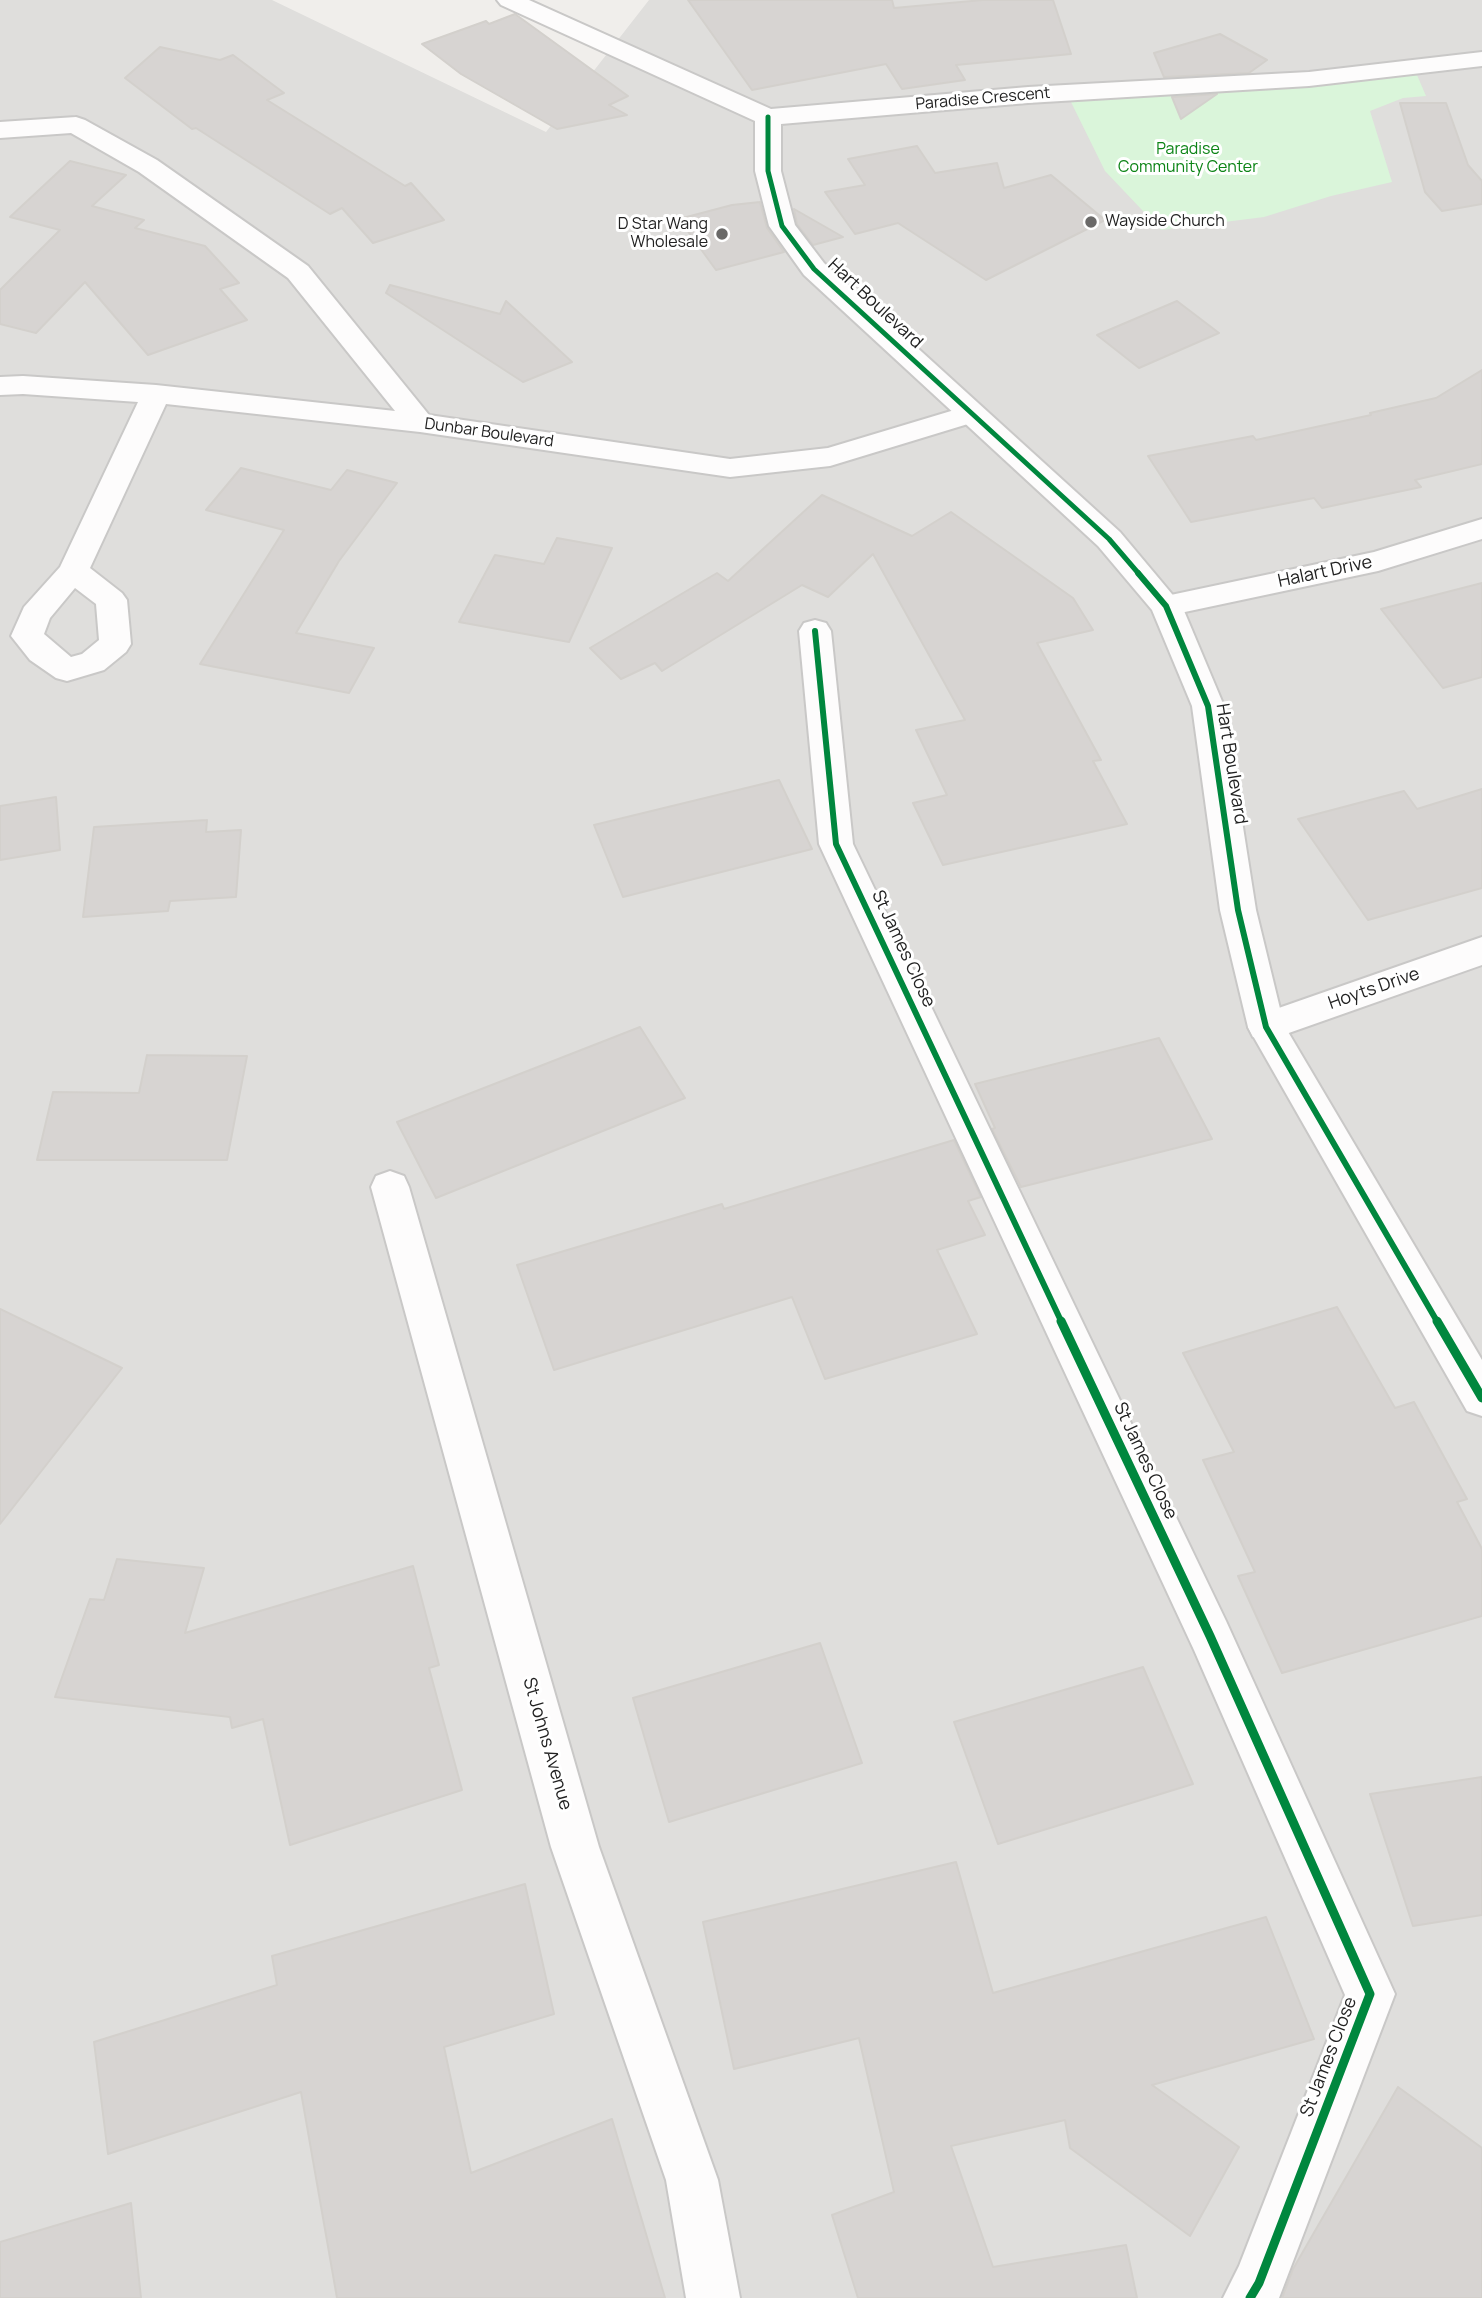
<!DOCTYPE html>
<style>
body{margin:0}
canvas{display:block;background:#f0eeeb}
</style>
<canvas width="1482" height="2298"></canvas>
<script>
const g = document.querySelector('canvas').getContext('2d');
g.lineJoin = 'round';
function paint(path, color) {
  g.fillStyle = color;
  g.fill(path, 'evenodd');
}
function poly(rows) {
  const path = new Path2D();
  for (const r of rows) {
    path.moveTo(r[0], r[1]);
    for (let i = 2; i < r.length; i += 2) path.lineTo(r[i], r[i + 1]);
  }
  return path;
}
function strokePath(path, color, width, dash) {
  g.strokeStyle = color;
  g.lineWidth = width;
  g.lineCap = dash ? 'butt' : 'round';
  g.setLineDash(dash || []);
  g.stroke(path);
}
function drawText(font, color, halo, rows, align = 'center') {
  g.font = font + ' Manrope,sans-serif';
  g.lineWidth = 6;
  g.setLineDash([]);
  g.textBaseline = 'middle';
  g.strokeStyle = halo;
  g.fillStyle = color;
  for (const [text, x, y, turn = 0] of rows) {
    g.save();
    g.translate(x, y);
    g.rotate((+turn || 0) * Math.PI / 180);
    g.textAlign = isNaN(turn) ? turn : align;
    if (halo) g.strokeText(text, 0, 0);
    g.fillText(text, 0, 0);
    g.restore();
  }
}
paint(poly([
 [0,0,272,0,546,132,649,0,1482,0,1482,2298,0,2298]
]), '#dfdedc');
paint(poly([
 [1417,75,1426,96,1403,98,1370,111,1392,182,1331,196,1264,217,1161,230,1105,171,1070,100]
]), '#daf5da');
const building = poly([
 [688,0,892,0,894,8,983,0,1053,0,1071,54,956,65,965,80,902,89,886,64,752,90,688,0],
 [515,14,628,96,609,105,627,115,557,129,461,74,422,44,486,21,489,24,515,14],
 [1220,34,1267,60,1249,73,1164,77,1154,53,1220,34],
 [160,47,220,60,233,55,284,93,267,100,405,186,411,183,444,220,373,243,342,208,330,214,196,128,192,129,125,78,160,47],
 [1217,94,1181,119,1172,97,1217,94],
 [1400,103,1446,103,1468,165,1482,181,1482,204,1442,211,1425,192,1400,103],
 [917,146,935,173,997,163,1004,188,1051,175,1105,220,986,280,898,223,855,234,825,192,865,185,848,159,917,146],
 [70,161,126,175,92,206,144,220,135,228,205,246,239,283,220,289,247,320,148,355,85,282,36,333,0,324,0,290,60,230,10,217,70,161],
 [760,202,767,228,784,252,716,270,679,219,732,205,760,202],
 [794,209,843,237,813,245,797,224,794,209],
 [390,285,500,314,506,301,572,362,523,382,386,293,390,285],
 [1177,301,1219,333,1139,368,1097,335,1177,301],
 [1482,370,1482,464,1415,480,1421,487,1322,508,1314,498,1191,522,1148,456,1253,436,1256,440,1371,415,1370,413,1436,398,1482,370],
 [241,468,331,490,347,470,397,483,339,561,296,633,374,648,349,693,200,664,284,530,206,510,241,468],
 [822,495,912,536,951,512,1073,598,1093,630,1037,643,1101,760,1093,761,1127,824,943,865,913,803,947,795,916,730,965,720,873,554,828,597,802,585,662,671,655,663,621,679,590,648,717,573,728,581,822,495],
 [557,538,612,548,569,642,459,622,495,555,544,564,557,538],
 [1482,583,1482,677,1443,688,1381,609,1482,583],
 [779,780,812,849,623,897,594,825,779,780],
 [1482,789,1482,888,1368,920,1298,819,1404,791,1417,809,1482,789],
 [56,797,60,850,0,860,0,806,56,797],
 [207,820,206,832,241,830,236,897,170,901,168,911,83,917,94,827,207,820],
 [640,1027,685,1098,436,1198,397,1122,640,1027],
 [1159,1038,1212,1139,1021,1187,992,1129,995,1128,975,1084,1159,1038],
 [147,1055,247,1056,227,1160,37,1160,53,1092,139,1093,147,1055],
 [954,1140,981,1197,968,1201,985,1235,937,1250,977,1334,825,1379,792,1297,554,1370,517,1265,722,1204,724,1209,954,1140],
 [1337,1307,1395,1408,1414,1402,1467,1499,1457,1502,1482,1549,1482,1616,1282,1673,1238,1576,1255,1572,1203,1460,1234,1452,1183,1353,1337,1307],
 [0,1309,122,1368,0,1524,0,1309],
 [117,1559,204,1568,185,1633,413,1566,439,1665,429,1668,462,1790,290,1845,263,1719,232,1728,230,1717,55,1697,90,1599,104,1600,117,1559],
 [820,1643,862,1763,669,1822,633,1698,820,1643],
 [1143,1667,1193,1784,998,1844,954,1722,1143,1667],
 [1482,1777,1482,1915,1413,1926,1370,1794,1482,1777],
 [956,1862,993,1993,1266,1917,1314,2039,1152,2085,1239,2147,1190,2236,1070,2148,1065,2120,951,2146,993,2267,1126,2245,1137,2298,858,2298,832,2215,894,2192,859,2038,734,2069,703,1922,956,1862],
 [525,1884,554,2014,444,2047,471,2173,612,2119,665,2298,337,2298,301,2092,108,2154,94,2042,277,1985,272,1956,525,1884],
 [1398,2087,1482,2148,1482,2298,1282,2298,1293,2269,1398,2087],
 [131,2203,141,2298,0,2298,0,2242,131,2203]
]);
paint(building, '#d7d4d2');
strokePath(building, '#d3d0cc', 2);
const minor = poly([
 [76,117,85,120,157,160,308,266,429,415,730,459,828,448,971,405,981,408,986,414,981,420,830,466,730,477,420,432,166,404,90,568,122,593,127,600,131,644,126,652,104,670,67,681,56,678,30,660,11,636,24,607,60,567,138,402,23,394,0,395,0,377,23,376,156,385,395,411,288,278,139,172,71,133,0,138,0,122,76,117],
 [75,588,96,604,99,640,82,654,71,657,44,634,50,618,75,588],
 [1482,519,1482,539,1378,571,1166,616,1155,613,1150,606,1155,599,1166,596,1374,552,1482,519],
 [815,620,826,623,831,631,853,844,1226,1621,1395,1994,1279,2298,1223,2298,1239,2266,1345,1995,1194,1650,819,844,799,631,804,623,815,620],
 [1482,937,1482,965,1266,1041,1253,1037,1248,1027,1253,1017,1482,937],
 [390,1171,404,1176,409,1187,599,1847,718,2180,740,2298,686,2298,666,2180,551,1847,371,1187,376,1176,390,1171]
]);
const tertiary = poly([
 [497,0,529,0,771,109,1028,87,1309,72,1482,52,1482,66,1309,86,1028,103,781,124,781,171,795,225,824,263,1120,532,1182,606,1224,706,1256,910,1284,1025,1482,1360,1482,1416,1467,1411,1248,1027,1220,910,1192,706,1152,610,1098,546,804,275,769,226,755,171,755,121,501,5,497,0]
]);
strokePath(minor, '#c9c8c7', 4);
strokePath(tertiary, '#c9c8c7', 4);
paint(minor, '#fdfcfc');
paint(tertiary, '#fdfcfc');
strokePath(poly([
 [768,117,768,171,782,226,814,269,1109,539,1139,574]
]), '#00873e', 5);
strokePath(poly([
 [1138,573,1166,606,1208,706,1238,910,1266,1027,1438,1323],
 [815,631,836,844,1062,1323]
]), '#00873e', 6);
strokePath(poly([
 [1061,1321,1210,1636,1370,1994,1259,2283,1250,2298],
 [1437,1321,1482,1398]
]), '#00873e', 9);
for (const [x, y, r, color] of [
 [1091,222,7,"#6a6968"],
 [722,234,7,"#6a6968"]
]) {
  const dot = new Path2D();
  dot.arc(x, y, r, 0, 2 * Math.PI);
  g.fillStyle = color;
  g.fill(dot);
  strokePath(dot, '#fff', 2.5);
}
drawText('16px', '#222', '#fff', [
 ["Paradise Crescent",983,99,-5],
 ["Dunbar Boulevard",489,433,8]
]);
drawText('16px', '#0c8416', '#fff', [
 ["Paradise",1188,150],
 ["Community Center",1188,168]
]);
drawText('16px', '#222', '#fff', [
 ["Wayside Church",1105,222],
 ["D Star Wang",708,225,"right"],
 ["Wholesale",708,243,"right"]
], 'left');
drawText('18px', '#222', '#fff', [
 ["Hart Boulevard",875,304,43],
 ["Halart Drive",1325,572,-12],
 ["Hart Boulevard",1231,764,81],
 ["St James Close",903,949,65],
 ["Hoyts Drive",1374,989,-19],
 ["St James Close",1145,1461,65],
 ["St Johns Avenue",547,1744,74],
 ["St James Close",1329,2057,-69]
]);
</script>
